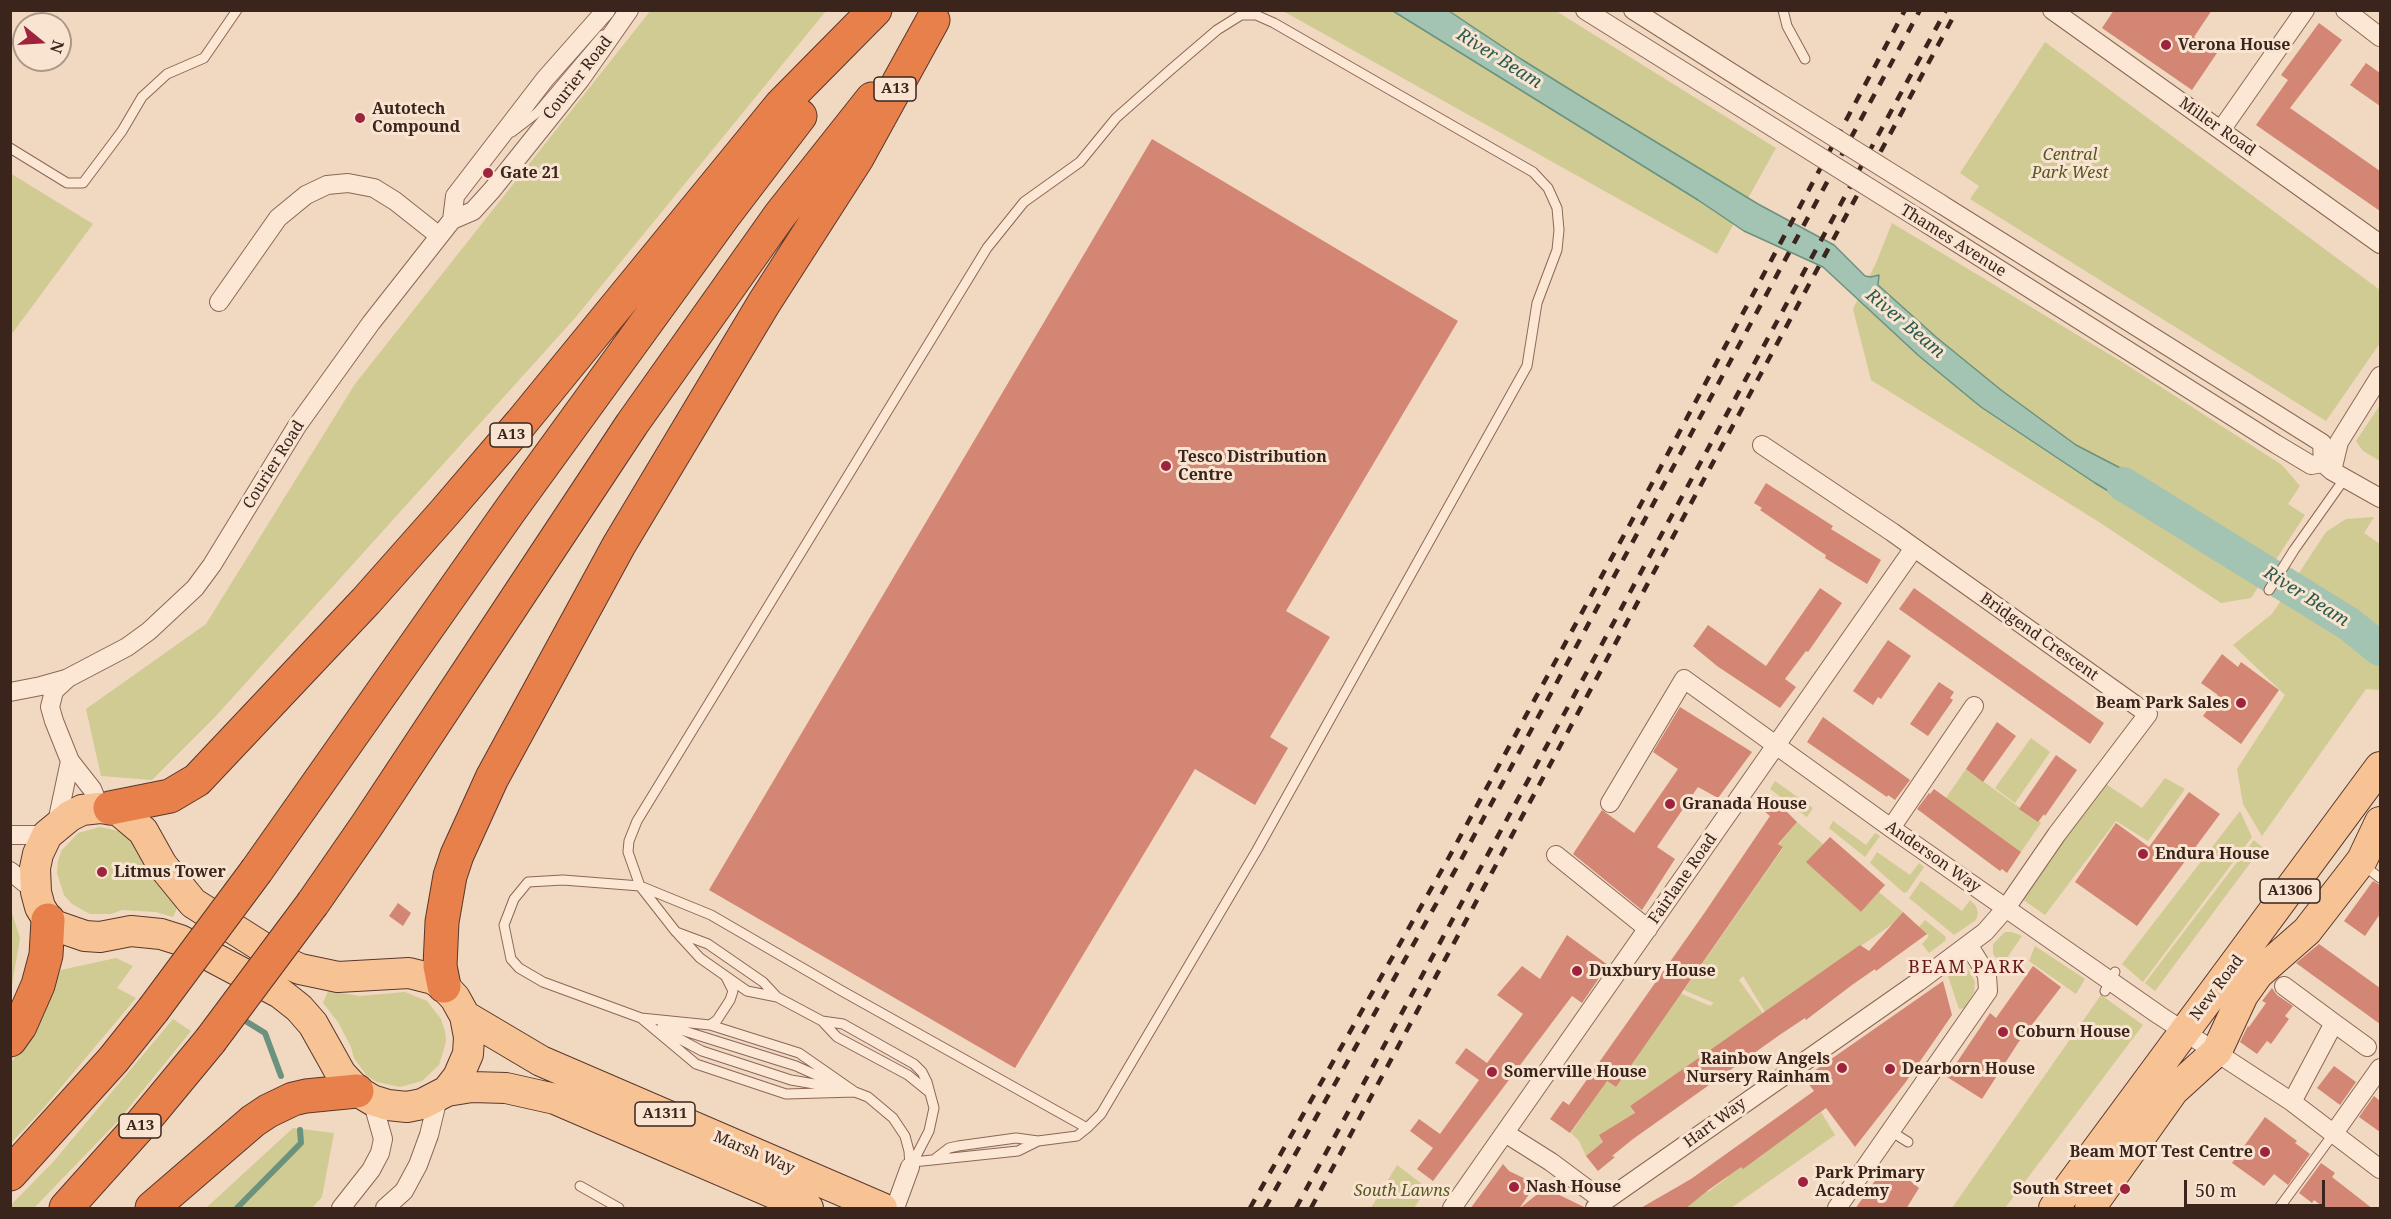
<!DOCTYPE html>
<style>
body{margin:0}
#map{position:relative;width:2391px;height:1219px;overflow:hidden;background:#f1d8c0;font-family:"Noto Serif",serif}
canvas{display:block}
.frame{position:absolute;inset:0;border:12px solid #3a241c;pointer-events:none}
.north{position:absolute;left:12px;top:12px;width:60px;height:60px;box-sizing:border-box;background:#f8e4d0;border:2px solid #ac9788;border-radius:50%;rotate:108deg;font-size:16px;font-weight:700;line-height:24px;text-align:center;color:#3a241c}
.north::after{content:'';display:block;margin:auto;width:21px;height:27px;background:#9f223e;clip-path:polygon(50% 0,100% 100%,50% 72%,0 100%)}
.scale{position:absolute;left:2184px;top:1180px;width:141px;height:27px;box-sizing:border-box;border:3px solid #3a241c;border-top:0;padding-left:8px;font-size:18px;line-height:21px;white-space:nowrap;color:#3a241c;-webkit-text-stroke:4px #f8e4d0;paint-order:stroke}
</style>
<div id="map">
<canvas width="2391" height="1219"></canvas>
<div class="frame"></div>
<div class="north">N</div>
<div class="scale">50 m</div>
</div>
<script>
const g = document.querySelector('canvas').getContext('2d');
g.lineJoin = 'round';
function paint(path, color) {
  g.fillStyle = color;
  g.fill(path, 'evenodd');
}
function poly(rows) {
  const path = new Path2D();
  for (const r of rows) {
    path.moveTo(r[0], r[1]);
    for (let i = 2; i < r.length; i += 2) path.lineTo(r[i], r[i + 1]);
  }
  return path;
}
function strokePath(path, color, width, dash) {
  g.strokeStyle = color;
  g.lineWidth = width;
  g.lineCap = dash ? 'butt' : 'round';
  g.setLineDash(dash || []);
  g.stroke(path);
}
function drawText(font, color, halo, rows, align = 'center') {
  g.font = font + ' "Noto Serif",serif';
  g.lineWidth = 6;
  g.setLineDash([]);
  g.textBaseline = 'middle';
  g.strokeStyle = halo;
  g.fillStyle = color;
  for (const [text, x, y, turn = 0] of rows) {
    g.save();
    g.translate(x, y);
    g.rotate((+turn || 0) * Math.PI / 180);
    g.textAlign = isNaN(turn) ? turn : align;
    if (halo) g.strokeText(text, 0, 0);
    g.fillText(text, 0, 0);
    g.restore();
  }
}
paint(poly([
 [651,10,826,11,575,318,215,717,152,780,101,776,86,709,206,624,355,384],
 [1283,11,1556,11,1776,148,1717,254],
 [2045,42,2380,290,2380,343,2326,421,1970,199,1979,186,1960,173],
 [10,173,93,224,11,335,10,335],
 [1892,223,2127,365,2282,465,2300,486,2288,504,2305,515,2251,598,2221,603,2099,522,1871,380,1853,309,1876,263],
 [2380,405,2380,461,2363,451,2356,441],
 [2374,517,2364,533,2380,544,2380,690,2366,689,2262,836,2243,804,2237,769,2285,695,2233,645,2272,614,2326,532,2346,519],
 [2031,738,2050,752,2015,803,1995,788],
 [1966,769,2041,823,2021,852,1946,798],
 [2165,778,2185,789,2148,841,2116,821,2045,915,2022,899,2101,781,2142,808],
 [1775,781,1813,808,1807,817,1770,789],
 [2240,811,2252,837,2143,982,2122,964],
 [1833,821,1866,845,1875,833,1880,836,1865,857,1829,828],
 [1797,822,1823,844,1807,862,1861,912,1879,892,1903,912,1894,923,1765,1012,1743,976,1739,980,1764,1015,1736,1032,1630,1106,1636,1116,1601,1139,1605,1145,1597,1147,1586,1156,1579,1141,1571,1133,1606,1081,1616,1087,1680,993,1710,1006,1714,1003,1684,990,1783,848,1779,844],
 [100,827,123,832,132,839,154,880,177,908,173,917,156,912,122,910,111,914,90,914,72,904,64,895,57,873,58,861,62,850,78,833],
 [2254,840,2262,847,2155,991,2145,983],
 [1877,852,1910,875,1919,863,1924,867,1907,892,1904,893,1870,863],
 [1921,881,1962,911,1970,900,1976,906,1978,913,1976,920,1954,935,1909,898],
 [11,910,20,938,11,991],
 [1925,920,1946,937,1945,941,1929,953,1922,944,1929,936,1919,927],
 [2005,932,2012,932,2022,936,2002,965,1993,954,1993,944],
 [2035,946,2085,979,2076,994,2029,961],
 [116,958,133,966,117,988,136,998,41,1111,11,1143,11,1063,33,1028,61,970],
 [1963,968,1969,971,1975,982,1974,992,1964,1008,1959,1009,1948,976],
 [328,991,360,996,405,992,427,1001,441,1019,445,1031,446,1042,439,1065,422,1081,400,1087,377,1082,367,1076,354,1058,351,1047,338,1022,323,1003],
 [2101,995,2143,1025,2005,1208,1952,1208],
 [173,1019,191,1031,118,1121,34,1208,11,1208,11,1205,54,1161],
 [1821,1112,1835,1135,1731,1208,1685,1208,1706,1189,1708,1192,1728,1177,1726,1174,1809,1116,1811,1120],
 [293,1128,334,1133,322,1197,312,1208,206,1208],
 [1397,1165,1427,1188,1414,1208,1371,1208]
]), '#d0ca93');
const water = poly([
 [1393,11,1449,11,1521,59,1582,97,1758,204,1834,245,1865,276,1871,277,1879,275,1878,285,1936,337,2001,390,2076,445,2155,486,2167,497,2157,520,2095,483,1981,407,1919,356,1823,267,1744,231,1698,200,1393,11]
]);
paint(water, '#a3c3b3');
strokePath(water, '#6a927f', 1.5);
strokePath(poly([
 [239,1017,265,1033,281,1076],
 [237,1208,301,1143,300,1130]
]), '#6a927f', 6);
strokePath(poly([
 [2123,484,2349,624,2380,649]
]), '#a3c3b3', 34);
paint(poly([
 [2114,10,2212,10,2194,37,2217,53,2192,90,2102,28],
 [2319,23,2342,40,2290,108,2380,171,2380,211,2256,125,2288,80,2281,75],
 [2366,63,2380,73,2380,106,2350,85],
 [1152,139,1458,321,1286,611,1330,637,1270,737,1288,748,1255,805,1195,769,1015,1068,709,890],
 [1766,483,1833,526,1831,529,1881,560,1867,584,1825,558,1826,555,1818,550,1760,510,1762,508,1754,503],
 [1820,588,1842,603,1808,652,1806,651,1785,679,1796,687,1780,708,1717,666,1693,646,1708,625,1766,666],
 [1914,588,2104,723,2090,744,1899,609],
 [1888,640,1911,656,1881,699,1878,697,1873,705,1853,691],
 [2222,654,2238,667,2241,662,2279,690,2241,744,2203,716,2218,695,2201,683],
 [1939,682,1954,692,1950,698,1953,700,1928,736,1910,724],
 [1680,707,1752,752,1718,798,1698,787,1657,847,1675,859,1642,910,1573,854,1602,810,1634,833,1678,769,1653,752],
 [1823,717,1910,780,1895,800,1888,795,1887,797,1807,742],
 [1997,722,2016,736,1983,782,1966,769],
 [2056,755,2077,770,2045,816,2044,814,2038,822,2019,809],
 [1934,789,2021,852,2007,873,2002,869,2000,871,1917,809,1929,793,1930,794],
 [2189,792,2220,814,2137,926,2075,882,2116,823,2149,847],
 [1773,798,1797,822,1778,844,1783,847,1616,1087,1607,1081,1570,1133,1550,1119,1563,1101,1569,1105,1703,915,1770,816,1764,811],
 [1830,837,1885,885,1861,912,1806,862],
 [2373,881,2380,885,2380,914,2365,936,2344,921],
 [398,903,411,913,403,926,389,916],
 [1903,912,1927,934,1876,971,1875,969,1852,985,1806,1020,1805,1018,1781,1034,1633,1139,1612,1156,1615,1157,1598,1171,1586,1156,1603,1142,1599,1135,1635,1113,1630,1106,1860,945,1869,951],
 [1567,935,1608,965,1582,1003,1572,996,1433,1181,1417,1169,1433,1148,1410,1131,1419,1119,1440,1134,1479,1080,1455,1063,1466,1048,1487,1063,1523,1014,1497,995,1522,966,1540,979],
 [2319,944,2380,988,2380,1024,2296,963],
 [2033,966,2061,987,2018,1043,1982,1099,1947,1077,1990,1013,1996,1018],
 [1943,981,1952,1015,1905,1083,1855,1147,1826,1108,1743,1169,1741,1167,1707,1191,1685,1209,1639,1209,1691,1179,1814,1091,1804,1078],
 [2272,988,2277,995,2293,1006,2285,1016,2289,1019,2271,1044,2267,1041,2257,1054,2240,1042,2248,1026,2249,1027,2266,1003,2262,1001],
 [2334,1066,2356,1082,2340,1105,2317,1088],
 [2374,1096,2380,1101,2380,1132,2359,1117],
 [2265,1117,2297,1141,2295,1143,2310,1154,2288,1185,2274,1174,2264,1186,2232,1163],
 [2321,1163,2335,1173,2332,1177,2373,1209,2326,1209,2314,1200,2312,1203,2299,1193],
 [1503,1164,1509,1171,1536,1184,1519,1209,1470,1209],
 [1884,1168,1893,1176,1898,1171,1919,1188,1906,1209,1855,1209],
 [1545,1188,1584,1207,1584,1209,1519,1209]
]), '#d28673');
const lane = poly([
 [1783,10,1787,26,1805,59],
 [512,132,538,112,603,35],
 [10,148,67,183,83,183,122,131,142,97,167,74,204,58,237,10],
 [2269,590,2294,550,2345,478],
 [2363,865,2380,878],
 [678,934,700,958,747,991,777,997],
 [2105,991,2115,972],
 [641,1018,710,1025,799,1053,855,1092],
 [822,1021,837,1037,908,1075,929,1092],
 [662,1024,796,1066,836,1084],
 [710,1025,717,1020,730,1000,733,991,726,977],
 [661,1029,702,1051,791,1080,838,1088],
 [1892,1132,1908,1142],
 [936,1158,949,1148,958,1146,1016,1138,1038,1141],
 [910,1167,913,1162,1018,1151,1038,1141,1077,1136,1087,1128,1101,1114,1257,850,1527,366,1537,303,1557,250,1559,230,1557,208,1548,188,1533,172,1274,23,1256,15,1241,15,1217,30,1168,72,1116,118,1080,162,1024,202,987,248,637,821,629,841,628,852,640,886,711,915,842,991,1087,1128],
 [910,1167,909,1151,905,1136,893,1118,868,1097,855,1092,786,1094,696,1064,641,1018,543,982,519,968,511,959,504,925,514,899,528,882,563,880,640,886,676,932,708,944,763,982,777,997,822,1021,843,1024,914,1064,922,1072,927,1082,934,1108,929,1131,913,1162],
 [580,1186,619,1208],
 [2279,1208,2334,1133]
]);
const street = poly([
 [1585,10,1753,115],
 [1633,10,1765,94],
 [2052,10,2380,244],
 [2345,10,2380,37],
 [2221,130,2305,10],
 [1941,204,2322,443,2323,463,2332,471,2380,498],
 [452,220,455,196,545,79,606,10],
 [1929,225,2276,444,2311,465,2323,463],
 [219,302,278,218,306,195,327,185,348,183,374,188,395,201,438,235],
 [2332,471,2339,442,2380,376],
 [10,692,41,686,66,679],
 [1610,803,1684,679,1891,828,2159,1015,2292,1102,2380,1169],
 [100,808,92,789,70,761,54,721,50,707,54,691,68,678,127,647,149,631,195,588,212,565,297,426,371,323,452,220,473,211,492,190,580,80,629,10],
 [56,827,70,761],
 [1891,828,1974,706],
 [10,835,47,835],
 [1556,855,1648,929],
 [10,871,36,892],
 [2284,986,2334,1023,2292,1102],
 [2334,1023,2367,1047],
 [1505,1133,1551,1162,1594,1194,1611,1197],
 [2334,1133,2380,1068],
 [341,1208,371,1170,380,1153,383,1139,372,1100],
 [385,1208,404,1191,418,1165,429,1135,438,1098],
 [895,1208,910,1167],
 [1452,1208,1914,548],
 [1595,1208,1918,982,1985,932,2006,908,2057,834,2148,714,1892,532,1762,445],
 [1837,1208,1988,991,1987,975,1969,946]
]);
const primary = poly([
 [100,808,118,810,143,831,162,865,193,903,289,964,300,969,338,977,409,973,433,979,444,986,455,998,465,1016,469,1037,468,1054,458,1077,447,1091,422,1104,407,1107,388,1105,372,1100,357,1091,341,1074,313,1024,299,1008,280,993,180,940,161,934,131,931,100,937,85,936,56,926,48,920,40,907,36,892,35,868,38,854,47,835,70,816,82,810,100,808],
 [465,1016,541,1061,882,1208],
 [447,1091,472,1087,506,1088,555,1099,808,1208],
 [2054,1208,2380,767],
 [2090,1208,2173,1091,2217,1051,2243,995,2258,974,2307,931,2362,860,2380,822]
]);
const highway = poly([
 [110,808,170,796,197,780,366,601,444,513,521,423,781,105,875,10],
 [257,870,511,509,723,217,800,116],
 [313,903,367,825,632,424,780,215,872,99],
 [444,986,440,966,442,922,450,876,457,855,492,778,619,545,764,303,857,158,933,20],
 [10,1040,20,1026,38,985,46,955,48,920],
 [10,1174,113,1060,153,1010],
 [66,1208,143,1122,210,1041],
 [152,1208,253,1121,268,1111,293,1099,306,1096,357,1091]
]);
strokePath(lane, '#8c6756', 11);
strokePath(street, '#8c6756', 20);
strokePath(primary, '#59372b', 32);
strokePath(highway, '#59372b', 35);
strokePath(lane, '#fbe7d4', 9);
strokePath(street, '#fbe7d4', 18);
strokePath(primary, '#f7c395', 30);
strokePath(highway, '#e7804a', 33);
strokePath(poly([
 [1250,1208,1448,859,1642,502,1905,10],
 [1265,1208,1462,858,1920,10],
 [1296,1208,1946,10],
 [1311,1208,1957,10]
]), '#3a241c', 4.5, [10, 10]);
const streetBridge = poly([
 [1765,94,1941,204],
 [1753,115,1929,225]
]);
const highwayBridge = poly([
 [153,1010,257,870],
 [210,1041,313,903]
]);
strokePath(streetBridge, '#8c6756', 20, []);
strokePath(highwayBridge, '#59372b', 35, []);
strokePath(streetBridge, '#fbe7d4', 18);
strokePath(highwayBridge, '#e7804a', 33);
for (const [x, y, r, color] of [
 [2166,45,6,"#9f223e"],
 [360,118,6,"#9f223e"],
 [488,173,6,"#9f223e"],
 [1166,466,6,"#9f223e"],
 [2241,703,6,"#9f223e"],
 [1670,804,6,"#9f223e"],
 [2143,854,6,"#9f223e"],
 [102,872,6,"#9f223e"],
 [1577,971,6,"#9f223e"],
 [2003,1032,6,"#9f223e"],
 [1842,1068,6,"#9f223e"],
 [1890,1069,6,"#9f223e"],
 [1492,1072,6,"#9f223e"],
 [2265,1152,6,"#9f223e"],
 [1803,1182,6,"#9f223e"],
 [1514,1187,6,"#9f223e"],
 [2125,1189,6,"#9f223e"]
]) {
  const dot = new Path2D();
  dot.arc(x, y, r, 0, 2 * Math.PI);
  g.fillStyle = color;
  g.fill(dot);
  strokePath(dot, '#f8e4d0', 2);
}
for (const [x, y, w] of [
 [895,89,42],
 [511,435,42],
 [2290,891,60],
 [665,1114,60],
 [140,1126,42]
]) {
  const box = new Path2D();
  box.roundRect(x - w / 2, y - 12, w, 24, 4.5);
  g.fillStyle = '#f8e4d0';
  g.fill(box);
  strokePath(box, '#3a241c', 1.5);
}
drawText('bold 15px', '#3a241c', null, [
 ["A13",895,89],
 ["A13",511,435],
 ["A1306",2290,891],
 ["A1311",665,1114],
 ["A13",140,1126]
]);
drawText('bold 16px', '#3a241c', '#f8e4d0', [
 ["Verona House",2178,45],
 ["Autotech",372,109],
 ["Compound",372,127],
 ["Gate 21",500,173],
 ["Tesco Distribution",1178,457],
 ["Centre",1178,475],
 ["Beam Park Sales",2229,703,"right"],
 ["Granada House",1682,804],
 ["Endura House",2155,854],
 ["Litmus Tower",114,872],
 ["Duxbury House",1589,971],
 ["Coburn House",2015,1032],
 ["Rainbow Angels",1830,1059,"right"],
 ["Nursery Rainham",1830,1077,"right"],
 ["Dearborn House",1902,1069],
 ["Somerville House",1504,1072],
 ["Beam MOT Test Centre",2253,1152,"right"],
 ["Park Primary",1815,1173],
 ["Academy",1815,1191],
 ["Nash House",1526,1187],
 ["South Street",2113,1189,"right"]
], 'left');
drawText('16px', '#3a241c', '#f8e4d0', [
 ["Courier Road",578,78,-52],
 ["Miller Road",2217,127,35],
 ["Thames Avenue",1953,241,32],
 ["Courier Road",274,465,-58],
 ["Bridgend Crescent",2039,637,35],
 ["Anderson Way",1933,857,35],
 ["Fairlane Road",1683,879,-55],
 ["New Road",2217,988,-53],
 ["Hart Way",1715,1123,-36],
 ["Marsh Way",754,1153,23]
]);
drawText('italic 16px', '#565821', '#f8e4d0', [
 ["Central",2070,155],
 ["Park West",2070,173],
 ["South Lawns",1402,1191]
]);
drawText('italic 18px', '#2a5b4d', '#f8e4d0', [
 ["River Beam",1499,59,32],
 ["River Beam",1905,324,40],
 ["River Beam",2306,597,32]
]);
g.letterSpacing = '1.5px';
drawText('18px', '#6a1819', '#f8e4d0', [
 ["BEAM PARK",1967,968]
]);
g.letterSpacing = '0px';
</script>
